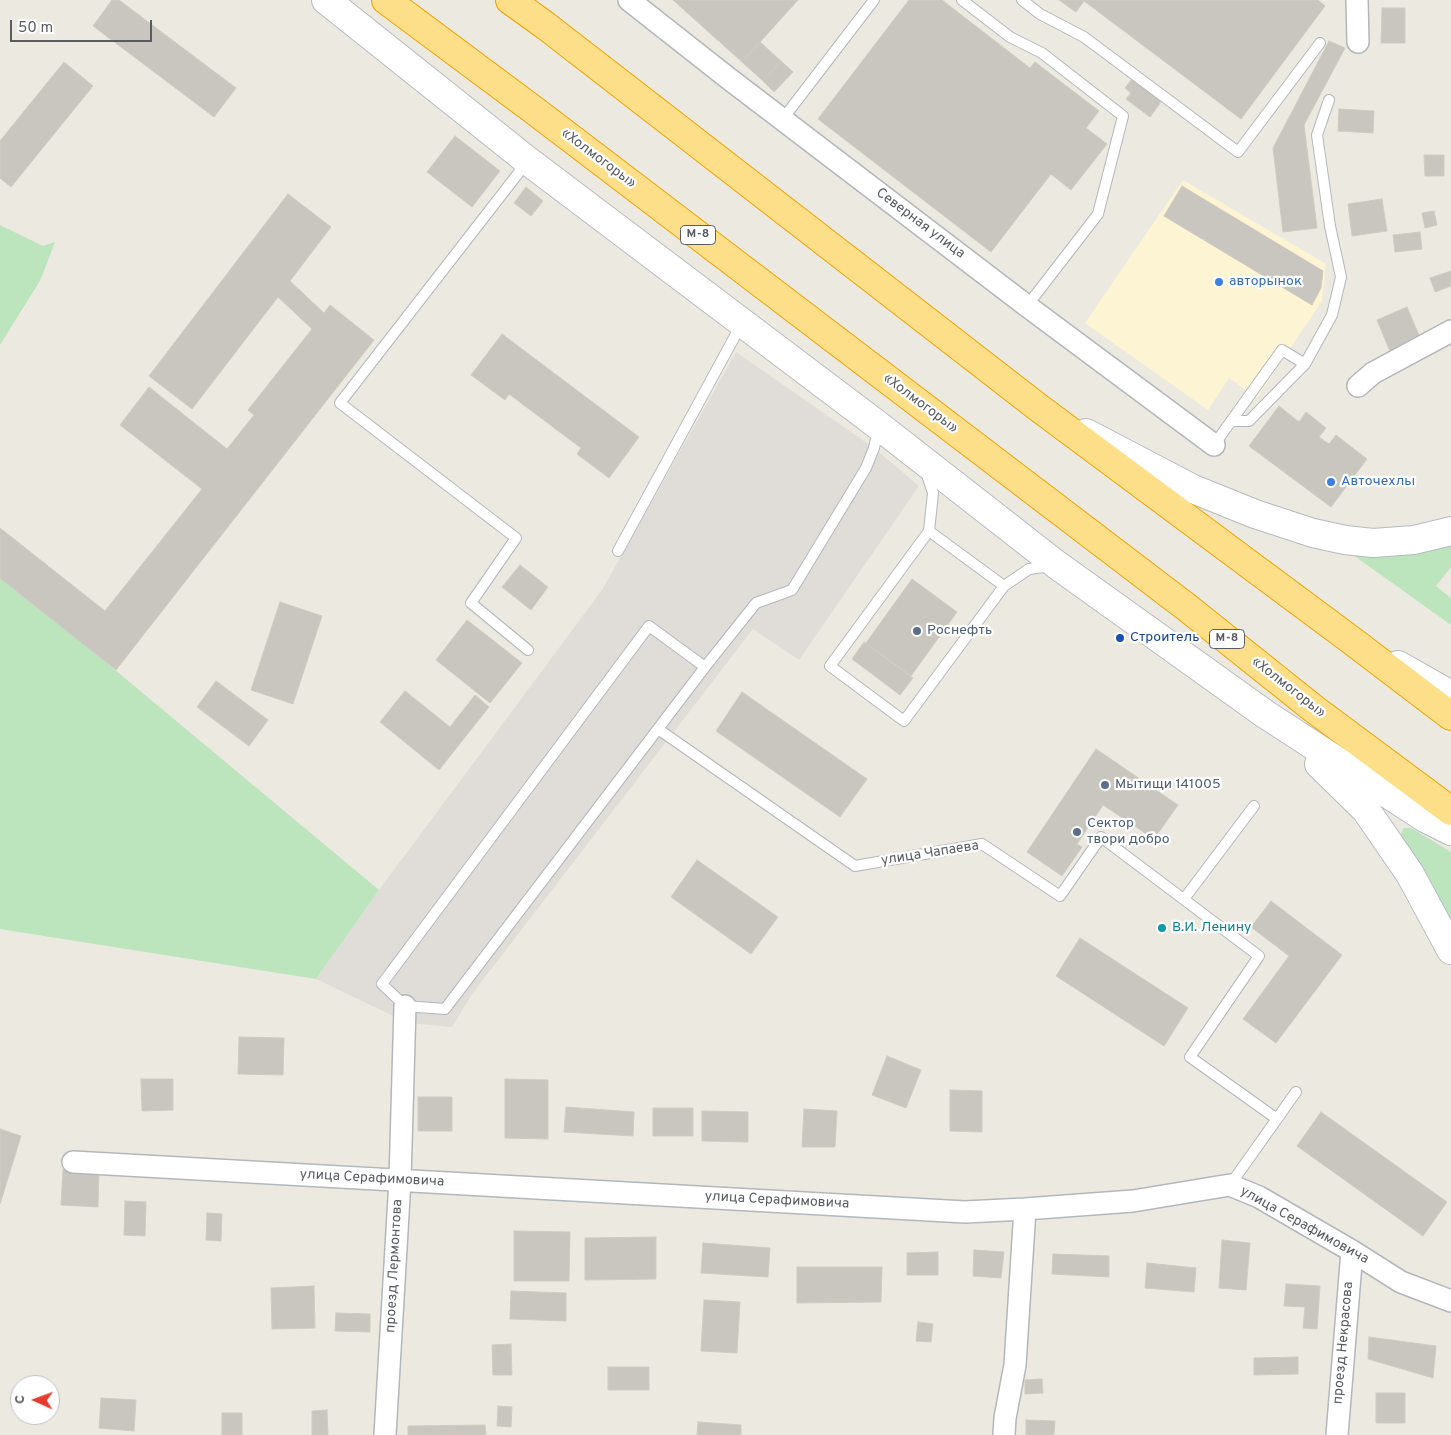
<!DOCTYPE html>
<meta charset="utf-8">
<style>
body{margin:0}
#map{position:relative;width:1451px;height:1435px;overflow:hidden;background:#eceae0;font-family:Overpass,sans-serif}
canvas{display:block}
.north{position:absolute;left:10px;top:1375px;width:50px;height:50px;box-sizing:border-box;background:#fff;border:1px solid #bdbec0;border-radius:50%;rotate:272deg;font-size:14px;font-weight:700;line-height:20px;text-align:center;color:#595d62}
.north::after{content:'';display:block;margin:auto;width:18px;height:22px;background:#e83a2b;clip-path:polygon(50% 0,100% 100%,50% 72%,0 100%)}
.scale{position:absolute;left:10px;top:20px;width:142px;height:22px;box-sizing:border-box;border:2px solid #595d62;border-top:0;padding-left:6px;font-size:15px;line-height:18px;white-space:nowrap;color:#595d62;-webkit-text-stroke:4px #fff;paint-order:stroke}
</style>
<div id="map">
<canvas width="1451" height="1435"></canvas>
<div class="north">С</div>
<div class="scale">50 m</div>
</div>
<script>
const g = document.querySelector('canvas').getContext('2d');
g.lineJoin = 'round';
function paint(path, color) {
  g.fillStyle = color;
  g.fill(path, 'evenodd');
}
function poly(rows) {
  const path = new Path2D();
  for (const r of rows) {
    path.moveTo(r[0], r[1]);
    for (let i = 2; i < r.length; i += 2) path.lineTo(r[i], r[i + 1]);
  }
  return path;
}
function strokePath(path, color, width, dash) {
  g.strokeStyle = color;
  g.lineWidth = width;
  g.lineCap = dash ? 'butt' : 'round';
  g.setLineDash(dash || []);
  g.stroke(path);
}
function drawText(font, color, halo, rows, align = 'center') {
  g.font = font + ' Overpass,sans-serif';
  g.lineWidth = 4.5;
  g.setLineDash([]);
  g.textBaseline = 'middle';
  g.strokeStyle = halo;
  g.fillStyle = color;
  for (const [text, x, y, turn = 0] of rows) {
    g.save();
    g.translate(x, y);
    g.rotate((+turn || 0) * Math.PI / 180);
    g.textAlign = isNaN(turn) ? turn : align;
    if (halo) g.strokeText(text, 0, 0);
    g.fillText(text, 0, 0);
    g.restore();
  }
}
paint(poly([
 [1183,180,1326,264,1322,301,1257,398,1229,378,1208,410,1085,323]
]), '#fdf4d4');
paint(poly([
 [736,352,874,448,919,486,799,660,753,629,472,994,452,1027,408,1023,316,979,379,890,602,590]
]), '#e0ddd8');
paint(poly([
 [0,225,43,246,55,242,41,279,0,345],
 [1451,545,1451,567,1436,586,1451,598,1451,625,1349,552,1414,553],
 [0,574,379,890,316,979,0,929],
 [1404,828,1411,828,1451,852,1451,928,1400,835]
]), '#bce4bd');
const building = poly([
 [112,0,119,0,236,88,214,117,93,26,112,0],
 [673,0,798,0,742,62,673,0],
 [909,0,942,0,1030,68,1035,62,1099,111,1086,128,1107,144,1071,190,1051,174,991,252,818,119,909,0],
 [1059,0,1318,0,1325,6,1241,119,1084,1,1076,12,1059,0],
 [1382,8,1405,8,1405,43,1381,43,1382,8],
 [1329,41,1345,48,1304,125,1317,228,1283,232,1273,148,1329,41],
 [760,42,781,61,763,81,742,62,760,42],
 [781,61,793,72,774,92,763,81,781,61],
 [64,62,93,86,11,187,0,178,0,141,64,62],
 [1132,79,1161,102,1150,117,1126,99,1131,93,1125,88,1132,79],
 [1339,109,1374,111,1373,133,1338,131,1339,109],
 [455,136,500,171,472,207,427,172,455,136],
 [1424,155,1444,155,1444,176,1425,176,1424,155],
 [1182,186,1323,271,1321,288,1312,305,1164,216,1182,186],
 [526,187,543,201,531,216,514,203,526,187],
 [288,194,331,227,290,281,324,313,330,305,374,340,116,670,0,578,0,528,105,611,202,489,120,425,149,387,227,449,254,415,248,410,312,329,278,297,192,409,149,376,288,194],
 [1382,199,1387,231,1352,236,1348,204,1382,199],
 [1434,211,1437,225,1425,228,1422,213,1434,211],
 [1420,232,1422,249,1395,252,1393,235,1420,232],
 [1451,271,1451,286,1435,292,1430,278,1451,271],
 [1407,307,1421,340,1391,354,1377,320,1407,307],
 [502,334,639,437,609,478,577,454,581,448,509,394,505,400,471,375,502,334],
 [1279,406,1299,422,1306,412,1326,428,1319,437,1329,444,1336,435,1367,459,1331,507,1249,446,1279,406],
 [520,565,548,587,531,610,502,587,520,565],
 [912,579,957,612,911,676,866,643,912,579],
 [280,602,322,616,293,704,251,690,280,602],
 [467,620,522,663,490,703,436,660,467,620],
 [864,642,913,678,900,695,852,659,864,642],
 [216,681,268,720,249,746,197,707,216,681],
 [405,691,450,727,475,695,489,707,439,770,380,722,405,691],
 [742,692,867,779,840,817,716,731,742,692],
 [1096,749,1178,805,1154,839,1103,805,1077,844,1082,847,1062,876,1027,852,1096,749],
 [697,860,778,917,751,954,671,897,697,860],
 [1271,901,1342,955,1276,1043,1243,1019,1289,956,1251,927,1271,901],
 [1080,938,1188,1008,1164,1046,1056,976,1080,938],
 [239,1037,284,1038,283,1075,238,1074,239,1037],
 [887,1056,921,1070,906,1108,872,1095,887,1056],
 [141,1079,173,1079,173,1110,142,1111,141,1079],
 [505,1079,548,1080,548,1139,505,1138,505,1079],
 [950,1090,982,1091,982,1132,950,1131,950,1090],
 [418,1097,452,1097,452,1131,418,1131,418,1097],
 [566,1107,634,1112,633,1136,564,1132,566,1107],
 [653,1108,693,1108,693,1136,653,1136,653,1108],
 [804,1109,837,1111,835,1147,802,1147,804,1109],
 [702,1111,748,1112,748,1142,702,1141,702,1111],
 [1321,1112,1447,1202,1423,1236,1297,1146,1321,1112],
 [0,1129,21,1136,0,1204,0,1129],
 [63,1170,99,1171,98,1207,61,1205,63,1170],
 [125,1201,146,1202,145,1236,124,1235,125,1201],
 [207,1213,222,1214,221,1241,206,1240,207,1213],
 [514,1231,570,1232,569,1281,514,1281,514,1231],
 [656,1237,656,1279,585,1280,585,1238,656,1237],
 [1222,1240,1250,1243,1246,1290,1219,1288,1222,1240],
 [703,1243,770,1248,768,1277,701,1273,703,1243],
 [974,1250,1004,1252,1001,1278,973,1276,974,1250],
 [938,1252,938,1275,907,1275,907,1253,938,1252],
 [1053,1254,1109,1256,1109,1277,1052,1274,1053,1254],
 [1147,1263,1196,1268,1194,1292,1145,1288,1147,1263],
 [797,1267,882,1267,881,1302,797,1303,797,1267],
 [1286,1284,1320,1286,1317,1329,1303,1328,1305,1307,1284,1306,1286,1284],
 [314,1286,315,1328,272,1329,271,1288,314,1286],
 [511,1291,566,1293,566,1321,510,1319,511,1291],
 [704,1300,740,1302,737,1353,701,1351,704,1300],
 [336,1313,370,1314,370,1332,335,1331,336,1313],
 [918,1322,933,1324,931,1342,916,1341,918,1322],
 [1369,1337,1436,1346,1433,1378,1368,1359,1369,1337],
 [511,1344,512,1375,493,1375,492,1345,511,1344],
 [1298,1357,1298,1374,1254,1375,1254,1358,1298,1357],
 [608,1367,649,1367,649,1390,608,1390,608,1367],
 [1042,1379,1043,1393,1025,1394,1025,1380,1042,1379],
 [1376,1393,1405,1393,1405,1423,1376,1423,1376,1393],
 [101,1398,136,1400,134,1431,99,1428,101,1398],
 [498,1406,512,1407,511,1427,497,1426,498,1406],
 [327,1410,328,1435,312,1435,312,1411,327,1410],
 [222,1413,242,1413,242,1435,222,1435,222,1413],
 [1026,1420,1055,1421,1054,1435,1026,1435,1026,1420],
 [698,1422,741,1425,741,1435,697,1435,698,1422],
 [485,1425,486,1435,408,1435,408,1426,485,1425]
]);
paint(building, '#c9c6c0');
strokePath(building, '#d1cbbf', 1);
const lane = poly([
 [962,0,1010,37,1042,53,1123,116,1098,214,1027,306],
 [1022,0,1040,14,1084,37,1238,152,1320,43],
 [782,120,874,0],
 [527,162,340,403,516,538,471,603,528,650],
 [1231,421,1249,421,1305,364,1332,315,1341,277,1330,226,1317,135,1329,100],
 [1214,445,1282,350,1305,364],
 [926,472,933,493,929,531,1004,586,1029,569,1051,566],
 [929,531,830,666,904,721,1004,586],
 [618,551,735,336,743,325],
 [705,667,445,1009,405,1006,382,984,649,626,705,667,756,603,792,590,866,468,874,448,878,429],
 [658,729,855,866,982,844,1060,896,1101,837,1259,956,1190,1057,1277,1119],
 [1184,899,1254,806],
 [1230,1185,1296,1092]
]);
const street = poly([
 [629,0,728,78,1027,306,1214,445],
 [1357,0,1358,42],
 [1358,386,1373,373,1451,331],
 [73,1162,965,1212,1025,1209,1133,1201,1230,1185,1259,1197,1352,1251,1401,1282,1451,1301],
 [385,1435,400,1180,405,1006],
 [1004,1435,1005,1418,1015,1365,1025,1209],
 [1337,1435,1352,1251]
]);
const secondary = poly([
 [326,0,528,161,879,426,1057,565,1265,714,1425,818,1451,831],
 [1086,433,1193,489,1255,514,1313,533,1345,540,1373,543,1414,540,1451,531],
 [1398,665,1451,695],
 [1319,764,1366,810,1410,874,1451,950]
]);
const highway = poly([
 [386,0,535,111,1185,606,1314,709,1451,811],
 [510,0,546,26,1039,408,1351,640,1451,716]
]);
strokePath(lane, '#b3b7bb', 12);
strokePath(street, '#b3b7bb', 24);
strokePath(secondary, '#b6babf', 30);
strokePath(highway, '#eba201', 30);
strokePath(lane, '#fff', 10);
strokePath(street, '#fff', 21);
strokePath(secondary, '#fff', 28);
strokePath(highway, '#fcdf88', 28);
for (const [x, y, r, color] of [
 [1219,282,5,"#3f7fe0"],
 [1331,482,5,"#3f7fe0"],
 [917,631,5,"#5c6f8a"],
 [1120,638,5,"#1a4fb4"],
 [1105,785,5,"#5c6f8a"],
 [1077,832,5,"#5c6f8a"],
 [1162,928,5,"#0f9aa8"]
]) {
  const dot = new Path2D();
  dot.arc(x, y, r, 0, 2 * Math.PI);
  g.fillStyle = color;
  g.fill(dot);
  strokePath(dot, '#fff', 2);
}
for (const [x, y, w] of [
 [698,235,35],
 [1227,639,35]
]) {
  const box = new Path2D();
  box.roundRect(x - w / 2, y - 9.5, w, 19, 4);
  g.fillStyle = '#fff';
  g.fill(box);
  strokePath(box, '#595d62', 1);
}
drawText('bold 12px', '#595d62', null, [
 ["М-8",698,235],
 ["М-8",1227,639]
]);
drawText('14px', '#595d62', '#fff', [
 ["«Холмогоры»",598,159,37],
 ["Северная улица",920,224,37],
 ["«Холмогоры»",920,404,37],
 ["«Холмогоры»",1288,688,38],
 ["улица Чапаева",930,854,-9],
 ["улица Серафимовича",372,1179,3],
 ["улица Серафимовича",777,1201,3],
 ["улица Серафимовича",1304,1226,29],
 ["проезд Лермонтова",395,1266,-87],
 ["проезд Некрасова",1344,1343,-85]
]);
drawText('14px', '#366cbe', '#fff', [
 ["авторынок",1229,282],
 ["Авточехлы",1341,482]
], 'left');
drawText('14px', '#4e5e75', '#fff', [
 ["Роснефть",927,631],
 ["Мытищи 141005",1115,785],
 ["Сектор",1087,824],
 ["твори добро",1087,840]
], 'left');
drawText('14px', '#164399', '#fff', [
 ["Строитель",1130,638]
], 'left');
drawText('14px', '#0d838f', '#fff', [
 ["В.И. Ленину",1172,928]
], 'left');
</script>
